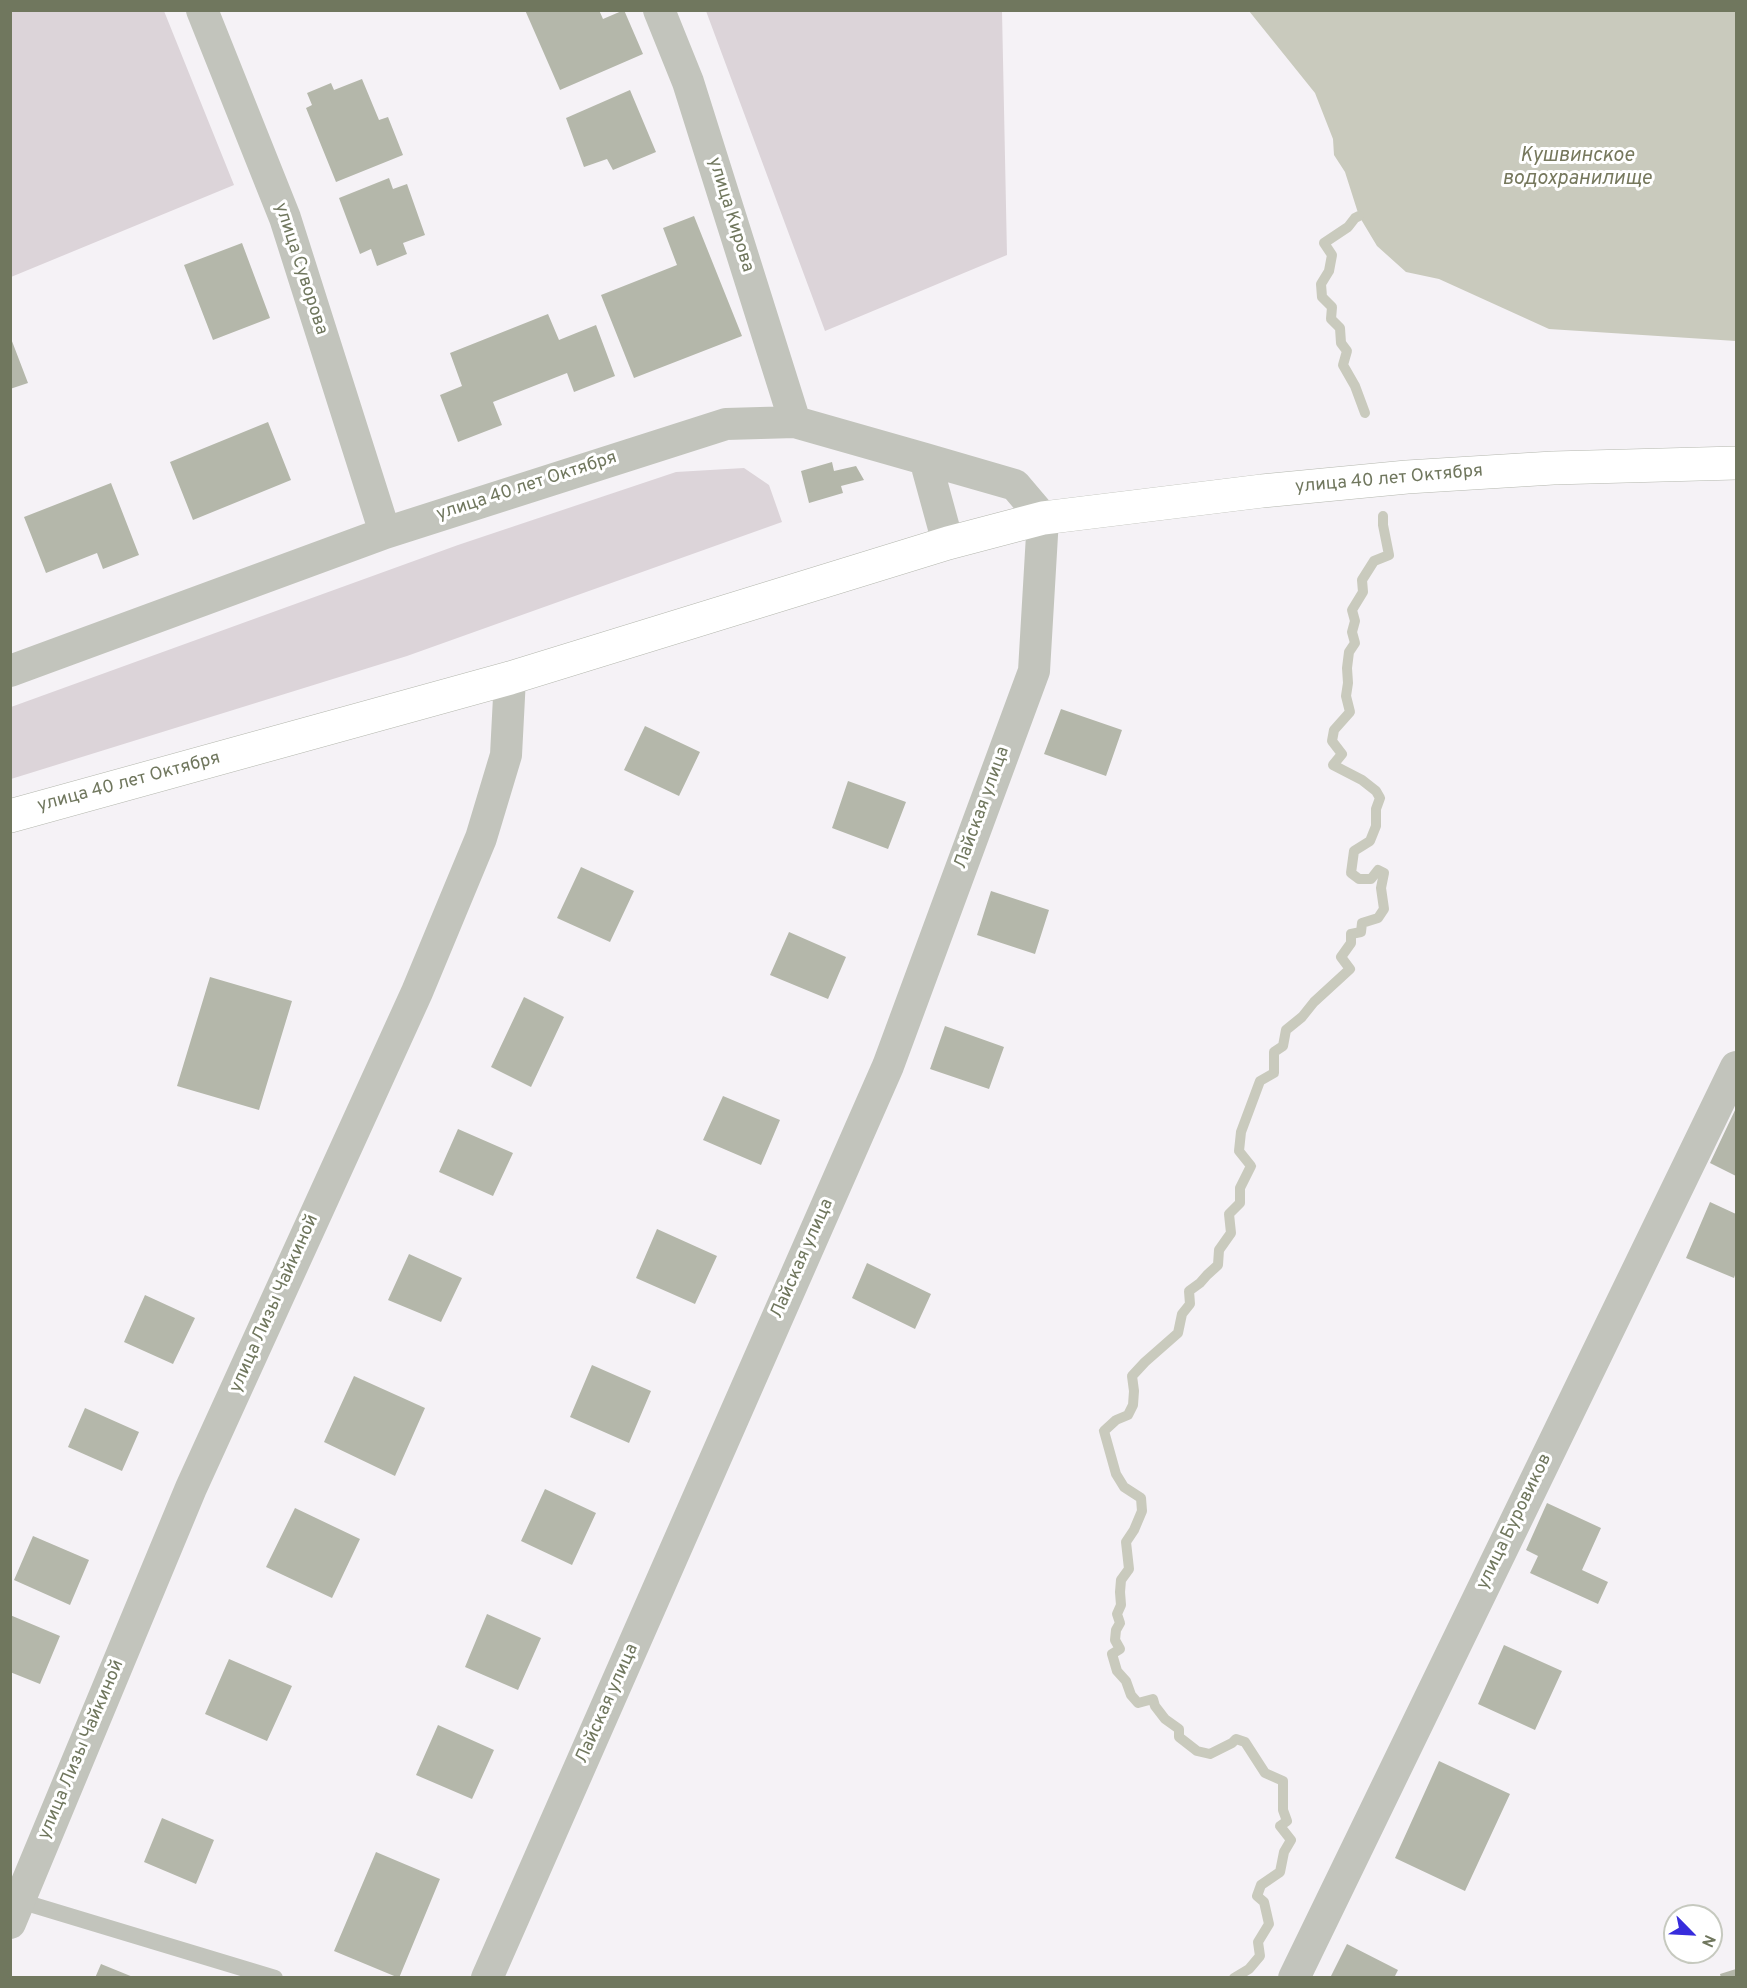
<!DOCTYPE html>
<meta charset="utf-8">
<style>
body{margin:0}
#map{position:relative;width:1747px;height:1988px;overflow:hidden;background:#f5f2f6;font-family:Overpass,sans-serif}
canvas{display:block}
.frame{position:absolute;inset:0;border:12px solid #70775e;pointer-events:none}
.north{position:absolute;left:1663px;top:1904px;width:60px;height:60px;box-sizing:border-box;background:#fff;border:2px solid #c6c9bf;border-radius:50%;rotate:114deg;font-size:16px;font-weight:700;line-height:24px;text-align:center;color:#70775e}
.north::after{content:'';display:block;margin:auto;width:21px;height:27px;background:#372cdc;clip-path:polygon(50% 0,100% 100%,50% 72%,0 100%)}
</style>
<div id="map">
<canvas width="1747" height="1988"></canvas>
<div class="frame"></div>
<div class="north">N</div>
</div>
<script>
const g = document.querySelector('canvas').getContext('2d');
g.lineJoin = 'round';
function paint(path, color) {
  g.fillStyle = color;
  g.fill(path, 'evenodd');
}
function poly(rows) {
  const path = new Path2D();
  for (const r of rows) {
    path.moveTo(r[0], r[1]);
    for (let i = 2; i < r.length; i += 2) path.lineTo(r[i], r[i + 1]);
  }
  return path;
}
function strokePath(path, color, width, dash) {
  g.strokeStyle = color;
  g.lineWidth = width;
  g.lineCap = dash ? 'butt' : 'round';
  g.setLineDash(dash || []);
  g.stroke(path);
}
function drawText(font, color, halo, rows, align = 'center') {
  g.font = font + ' Overpass,sans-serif';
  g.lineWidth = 6;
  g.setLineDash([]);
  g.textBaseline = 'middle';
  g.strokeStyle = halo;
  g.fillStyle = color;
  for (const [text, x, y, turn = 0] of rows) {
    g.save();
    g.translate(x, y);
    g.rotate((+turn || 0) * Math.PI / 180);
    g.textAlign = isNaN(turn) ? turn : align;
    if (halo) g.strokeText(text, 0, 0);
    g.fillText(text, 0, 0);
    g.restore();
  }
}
paint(poly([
 [11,10,164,11,234,185,11,277],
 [706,11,1002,11,1007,255,825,331],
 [744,468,769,485,782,522,407,656,11,779,11,707,458,545,676,472]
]), '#dcd4d9');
paint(poly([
 [1249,11,1736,11,1736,341,1549,329,1439,279,1406,272,1377,246,1359,216,1345,172,1334,155,1333,139,1315,93]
]), '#c9cabd');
strokePath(poly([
 [1359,216,1355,218,1348,227,1324,243,1332,255,1329,271,1321,284,1322,297,1332,307,1331,319,1340,328,1341,343,1347,351,1343,365,1355,386,1365,413],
 [1234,1978,1249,1969,1260,1956,1258,1942,1269,1924,1264,1902,1257,1896,1261,1885,1280,1872,1284,1852,1291,1840,1280,1826,1287,1821,1283,1810,1283,1781,1265,1773,1245,1742,1236,1739,1232,1743,1210,1754,1197,1751,1179,1737,1179,1729,1165,1719,1155,1706,1153,1699,1138,1703,1131,1695,1126,1681,1117,1671,1112,1654,1120,1649,1115,1640,1116,1630,1120,1623,1117,1614,1121,1605,1120,1592,1121,1580,1129,1569,1126,1542,1134,1530,1142,1511,1141,1498,1124,1487,1116,1474,1104,1431,1116,1420,1128,1415,1133,1405,1134,1391,1132,1376,1145,1362,1178,1333,1182,1314,1190,1304,1189,1291,1200,1283,1207,1275,1218,1265,1219,1250,1231,1233,1229,1214,1240,1203,1240,1188,1251,1166,1239,1151,1241,1132,1260,1081,1274,1073,1274,1052,1283,1046,1286,1030,1302,1017,1314,1002,1350,969,1341,957,1351,943,1351,934,1361,932,1362,923,1378,918,1384,909,1381,888,1384,873,1378,870,1371,879,1359,879,1351,873,1354,851,1370,841,1376,826,1376,809,1380,798,1376,791,1362,780,1333,765,1342,754,1332,741,1334,730,1350,712,1346,696,1348,683,1347,668,1349,652,1355,643,1352,632,1355,621,1352,610,1363,592,1362,580,1374,561,1389,555,1383,525,1383,516]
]), '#c9cabd', 10);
paint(poly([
 [525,10,599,10,603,19,624,10,643,54,560,90],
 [362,79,379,120,388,117,403,155,336,182,306,108,312,105,307,93,331,83,334,90],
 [630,90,656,152,613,170,607,159,584,167,566,118],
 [389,178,393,189,407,184,425,235,403,243,407,254,377,266,371,249,360,254,339,198],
 [694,216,742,336,634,378,601,295,677,265,663,228],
 [242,243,270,318,213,340,184,265],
 [548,314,559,340,596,325,615,376,574,392,567,373,493,402,502,425,458,442,440,395,462,386,450,353],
 [10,336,28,383,10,389],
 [268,422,291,480,193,520,170,462],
 [832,462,834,471,856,466,864,480,841,486,843,493,809,503,801,471],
 [111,483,139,555,103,569,97,553,46,573,24,517],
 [1061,709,1122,730,1106,776,1044,754],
 [645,726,700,752,679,796,624,770],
 [848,781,906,802,888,849,832,828],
 [581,867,634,891,610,942,557,918],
 [991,891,1049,910,1035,954,977,935],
 [789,932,846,957,828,999,770,975],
 [210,977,292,1001,259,1110,177,1086],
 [524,997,564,1017,531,1087,491,1067],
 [945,1026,1004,1047,989,1089,930,1069],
 [723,1096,780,1120,761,1165,703,1140],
 [1736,1108,1736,1176,1710,1163],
 [458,1129,513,1153,493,1196,439,1172],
 [1710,1202,1736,1214,1736,1272,1734,1278,1686,1258],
 [657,1229,717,1256,695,1304,636,1278],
 [409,1254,462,1278,441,1322,388,1300],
 [867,1263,931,1294,915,1329,852,1298],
 [145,1295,195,1318,173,1364,124,1342],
 [592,1365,651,1391,629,1443,570,1417],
 [354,1376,425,1408,395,1476,324,1442],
 [85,1408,139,1432,122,1471,68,1447],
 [545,1489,596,1513,572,1565,521,1541],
 [1547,1503,1601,1528,1582,1570,1608,1582,1598,1604,1530,1573,1538,1556,1526,1550],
 [295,1508,360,1539,332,1598,266,1567],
 [33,1536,89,1560,70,1605,14,1580],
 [487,1614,541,1638,518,1690,465,1667],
 [10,1615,60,1636,40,1684,10,1672],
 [1504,1645,1562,1671,1535,1730,1478,1704],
 [229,1659,292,1686,267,1741,205,1714],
 [438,1725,494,1750,472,1799,416,1775],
 [1439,1761,1510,1794,1465,1891,1395,1858],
 [162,1818,214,1840,196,1884,144,1862],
 [376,1852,440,1879,399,1978,334,1951],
 [1347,1944,1398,1970,1394,1978,1330,1978],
 [101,1964,133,1977,133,1978,95,1978],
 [1736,1969,1736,1978,1721,1978,1720,1974]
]), '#b4b7aa');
const primary = poly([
 [10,816,510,678,948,543,1043,518,1262,491,1407,477,1553,468,1736,463]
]);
strokePath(primary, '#b4b7ae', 34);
strokePath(poly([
 [20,1901,275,1978]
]), '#c2c4bc', 16);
strokePath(poly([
 [202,10,285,218,385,533],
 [659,10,688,82,795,422],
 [925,459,948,543],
 [10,671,385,533,726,424,795,422,925,459,1015,485,1043,518,1034,671,888,1066,487,1978],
 [10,1923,191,1488,417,992,481,838,506,755,510,678],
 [1294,1978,1736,1067]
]), '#c2c4bc', 32);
strokePath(primary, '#fff', 33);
drawText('18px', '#70775e', '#fff', [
 ["улица Кирова",730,215,73],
 ["улица Суворова",300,269,72],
 ["улица 40 лет Октября",1389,480,-5],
 ["улица 40 лет Октября",527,487,-18],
 ["улица 40 лет Октября",129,783,-15],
 ["Лайская улица",983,808,-70],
 ["Лайская улица",803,1259,-66],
 ["улица Лизы Чайкиной",275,1304,-66],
 ["улица Буровиков",1515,1522,-64],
 ["Лайская улица",608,1704,-66],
 ["улица Лизы Чайкиной",82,1750,-67]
]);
drawText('italic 20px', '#76785d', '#fff', [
 ["Кушвинское",1577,157],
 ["водохранилище",1577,180]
]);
</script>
